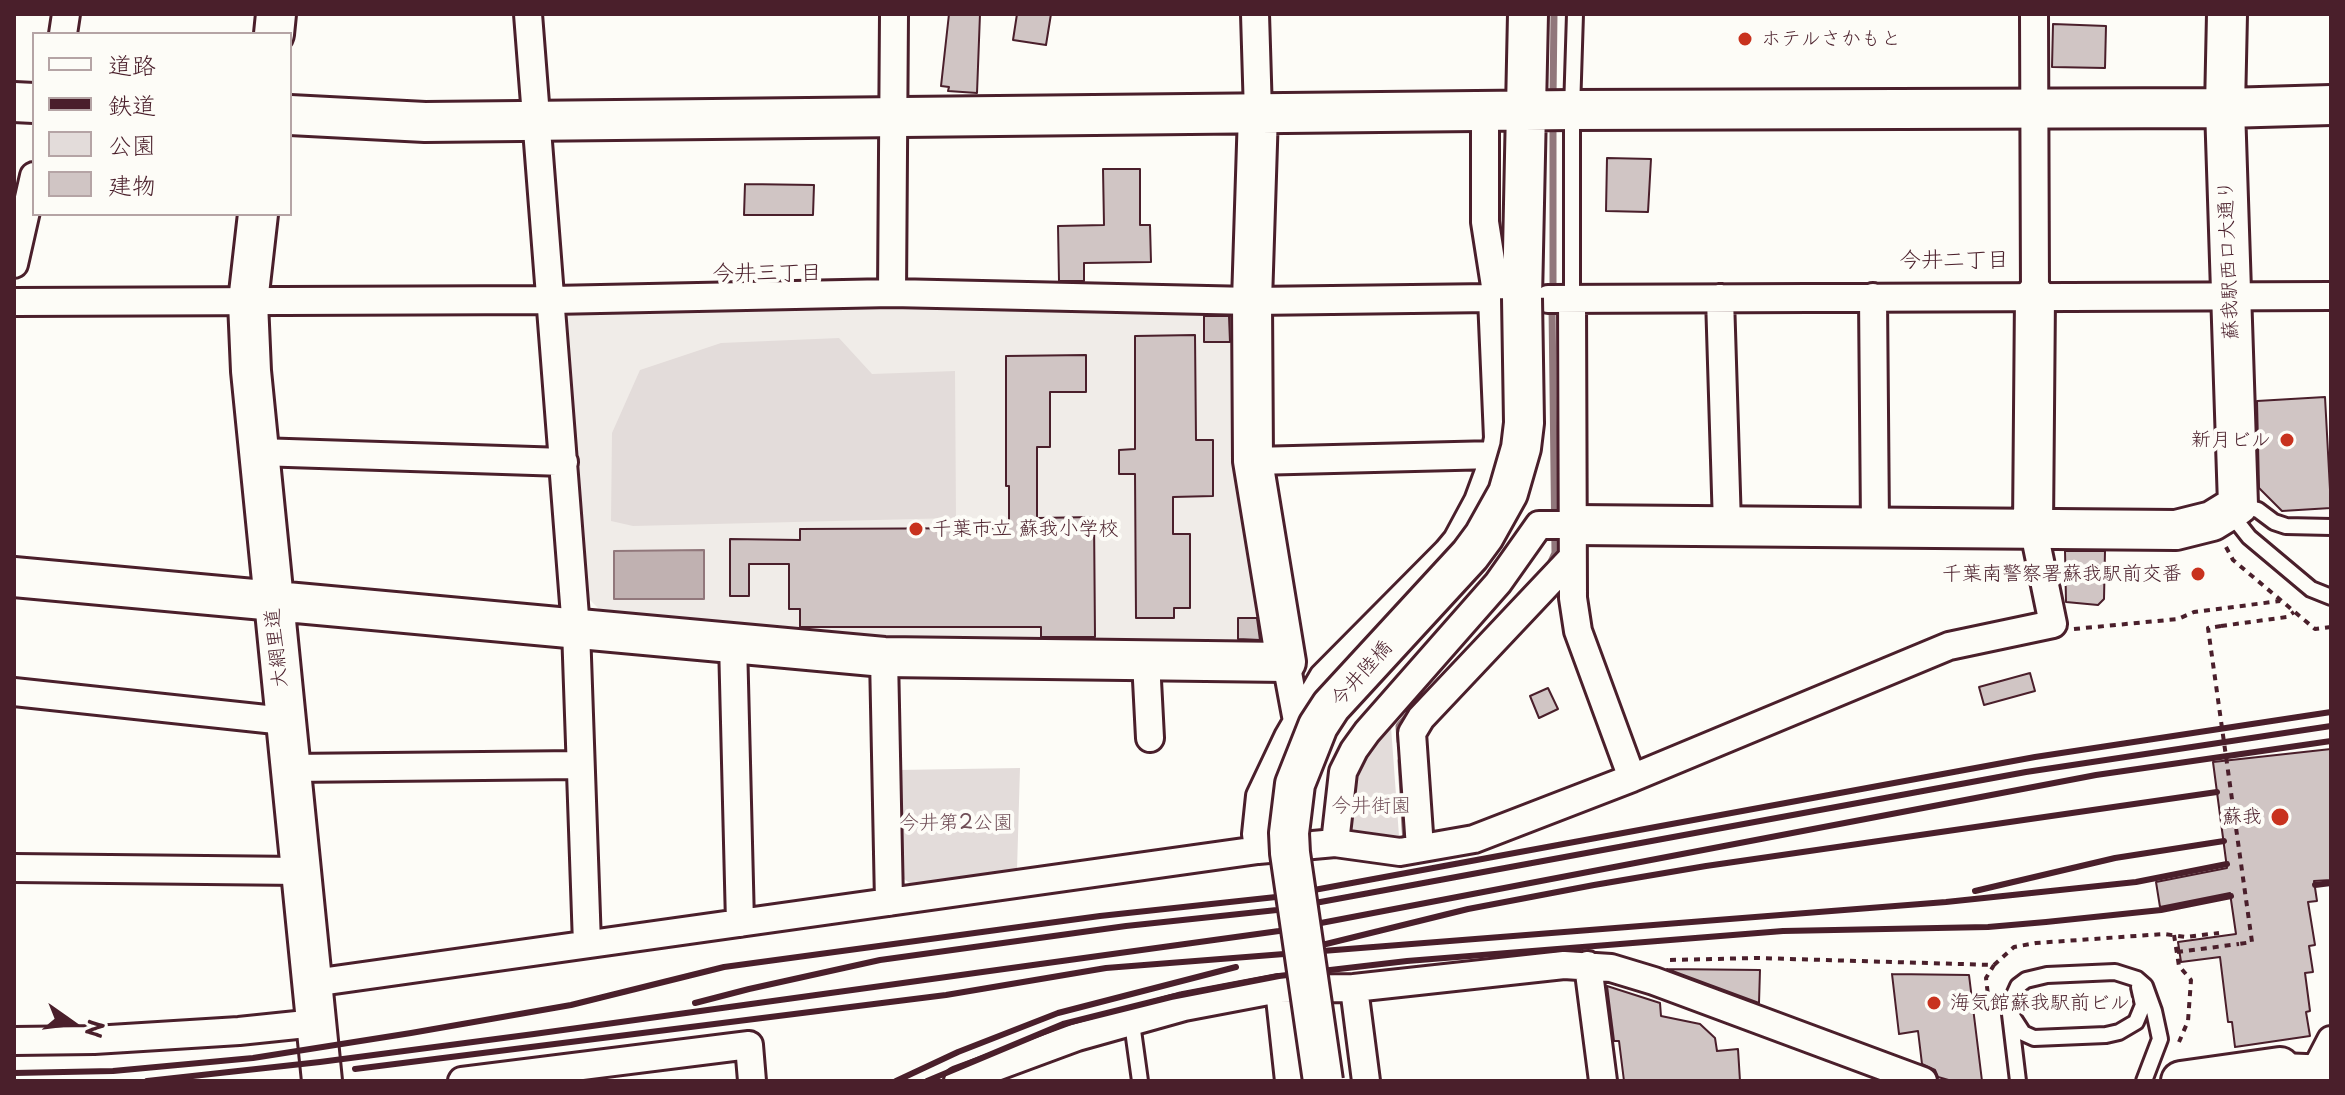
<!DOCTYPE html>
<meta charset="utf-8">
<style>
body{margin:0}
#map{position:relative;width:2345px;height:1095px;overflow:hidden;background:#fdfcf7;font-family:"Playpen Sans","Klee One",sans-serif}
canvas{display:block}
.frame{position:absolute;inset:0;border:16px solid #4a1f2b;pointer-events:none}
.legend{position:absolute;left:32px;top:32px;width:260px;height:184px;box-sizing:border-box;background:#fdfcf7;border:2px solid #b5a4a5;margin:0;padding:10px 14px;list-style:none;font-size:24px;color:#4a1f2b}
.legend li{display:flex;align-items:center;gap:16px;height:40px}
.legend b{width:40px;border:2px solid #b5a4a5}
.north{position:absolute;left:32px;top:983px;width:80px;height:80px;-webkit-text-stroke:6px #fdfcf7;paint-order:stroke;rotate:104deg;font-size:22px;font-weight:700;line-height:32px;text-align:center;color:#4a1f2b}
.north::after{content:'';display:block;margin:auto;width:28px;height:36px;background:#4a1f2b;clip-path:polygon(50% 0,100% 100%,50% 72%,0 100%)}
</style>
<div id="map">
<canvas width="2345" height="1095"></canvas>
<div class="frame"></div>
<ul class="legend">
<li><b style="height:10px;background:#fdfcf7"></b>道路</li>
<li><b style="height:10px;background:#4a1f2b"></b>鉄道</li>
<li><b style="height:22px;background:#e3dcda"></b>公園</li>
<li><b style="height:22px;background:#d0c5c4"></b>建物</li>
</ul>
<div class="north">N</div>
</div>
<script>
const g = document.querySelector('canvas').getContext('2d');
g.lineJoin = 'round';
function paint(path, color) {
  g.fillStyle = color;
  g.fill(path, 'evenodd');
}
function poly(rows) {
  const path = new Path2D();
  for (const r of rows) {
    path.moveTo(r[0], r[1]);
    for (let i = 2; i < r.length; i += 2) path.lineTo(r[i], r[i + 1]);
  }
  return path;
}
function strokePath(path, color, width, dash) {
  g.strokeStyle = color;
  g.lineWidth = width;
  g.lineCap = dash ? 'butt' : 'round';
  g.setLineDash(dash || []);
  g.stroke(path);
}
function drawText(font, color, halo, rows, align = 'center') {
  g.font = font + ' "Playpen Sans","Klee One",sans-serif';
  g.lineWidth = 8;
  g.setLineDash([]);
  g.textBaseline = 'middle';
  g.strokeStyle = halo;
  g.fillStyle = color;
  for (const [text, x, y, turn = 0] of rows) {
    g.save();
    g.translate(x, y);
    g.rotate((+turn || 0) * Math.PI / 180);
    g.textAlign = isNaN(turn) ? turn : align;
    if (halo) g.strokeText(text, 0, 0);
    g.fillText(text, 0, 0);
    g.restore();
  }
}
paint(poly([
 [1231,305,1240,313,1268,627,1258,640,864,637,599,609,587,597,565,318,569,306]
]), '#f0ece8');
paint(poly([
 [839,338,872,374,955,371,956,518,633,526,611,521,612,433,640,370,721,343],
 [1390,713,1399,836,1352,830,1341,817,1353,757],
 [1020,768,1017,870,911,884,901,877,898,770]
]), '#e3dcda');
const water = poly([
 [704,550,704,599,614,599,614,551,704,550]
]);
paint(water, '#c0b1b1');
strokePath(water, '#91777b', 2);
strokePath(poly([
 [1553,98,1554,14],
 [1553,294,1553,122],
 [1550,564,1555,553,1552,306],
 [1400,741,1399,726,1410,713],
 [1401,761,1406,843]
]), '#91777b', 7);
const building = poly([
 [949,14,980,14,977,93,948,91,949,87,941,86,949,14],
 [1017,14,1051,14,1046,45,1013,40,1017,14],
 [2053,24,2106,26,2105,68,2052,67,2053,24],
 [1607,158,1651,159,1648,212,1606,211,1607,158],
 [1103,169,1140,169,1140,225,1150,225,1151,262,1084,263,1084,281,1059,281,1058,226,1104,225,1103,169],
 [745,184,814,185,813,215,744,215,745,184],
 [1204,316,1229,316,1230,342,1204,342,1204,316],
 [1195,335,1196,440,1213,440,1213,496,1173,497,1173,534,1190,534,1190,608,1174,608,1174,618,1136,618,1135,474,1119,474,1119,450,1135,449,1135,336,1195,335],
 [1086,355,1086,392,1050,392,1050,447,1037,447,1037,518,1094,517,1095,637,1041,637,1041,627,800,627,800,609,789,609,789,564,749,564,749,596,730,596,730,539,800,540,800,529,1009,528,1009,486,1006,486,1006,356,1086,355],
 [2325,397,2331,508,2282,511,2259,488,2257,401,2325,397],
 [2065,551,2105,551,2104,599,2098,605,2066,602,2065,551],
 [1238,618,1257,618,1260,640,1238,639,1238,618],
 [2030,673,2035,691,1984,705,1979,687,2030,673],
 [1548,688,1558,709,1539,718,1530,696,1548,688],
 [2331,749,2331,880,2314,881,2317,901,2308,902,2315,945,2309,946,2313,972,2305,973,2310,1011,2306,1012,2310,1036,2235,1047,2232,1022,2228,1022,2220,957,2181,962,2178,942,2236,934,2230,893,2160,907,2156,882,2227,868,2213,762,2331,749],
 [1667,969,1760,970,1759,1003,1667,969],
 [1892,974,1969,975,1982,1081,1952,1081,1938,1077,1935,1070,1922,1064,1918,1031,1899,1034,1892,974],
 [1607,986,1660,1003,1661,1016,1700,1024,1715,1038,1717,1051,1738,1049,1740,1081,1624,1081,1619,1041,1614,1041,1607,986]
]);
paint(building, '#d0c5c4');
strokePath(building, '#4a1f2b', 2);
const lane = poly([
 [1572,299,1572,110,1575,14],
 [2331,527,2286,526,2274,522,2258,510,2238,505,2238,523,2249,537,2311,589,2331,597],
 [2012,1016,2023,1033,2034,1038,2106,1035,2119,1032,2136,1022,2143,1005,2139,987],
 [1132,1023,1140,1081],
 [2018,1081,2009,1006,2018,986,2026,980,2047,975,2115,972,2137,979,2145,986,2154,1011,2160,1039,2144,1081]
]);
const street = poly([
 [528,14,576,629,587,944],
 [1255,14,1258,113],
 [2034,14,2035,296],
 [63,34,66,14],
 [1485,112,1485,222,1495,286,1492,298],
 [14,264,34,176],
 [892,293,894,14],
 [1873,297,1875,525],
 [1720,298,1727,525],
 [1548,299,2331,296],
 [1572,299,1573,598,1578,631,1632,778],
 [14,302,552,300,892,293,1252,301,1492,298,1498,438,1495,455,1478,501,1457,540,1447,552,1323,677,1288,737,1260,796,1256,834,1258,850],
 [258,452,564,462],
 [1253,461,1495,455],
 [733,642,740,923],
 [884,657,889,902],
 [1146,661,1150,738],
 [1286,662,1297,721],
 [14,692,285,721],
 [290,768,579,765],
 [1335,843,1343,772,1354,750,1367,732,1498,583,1539,525,1574,525],
 [1420,848,1412,733,1421,718,1572,558],
 [14,868,301,871],
 [1588,965,1603,1081],
 [313,983,1258,850,1335,843,1400,852,1474,839,1632,778,1949,646,2053,624,2033,527],
 [1354,988,1366,1081],
 [1279,989,1289,1081],
 [14,1041,94,1040,239,1031,316,1023],
 [2280,1067,2331,1069],
 [2317,1067,2331,1040],
 [462,1081,749,1045,752,1081],
 [958,1081,1077,1037,1184,1007,1279,989,1354,988,1564,965,1611,968,1654,981,1923,1081]
]);
const secondary = poly([
 [274,34,276,14],
 [14,102,34,103],
 [290,115,425,122,1572,110,2225,108,2331,105],
 [258,214,248,302,251,371,322,1081],
 [1522,298,1528,14],
 [1574,525,2176,530,2212,521,2238,505,2225,108,2227,14],
 [2033,527,2035,296],
 [14,577,884,657,1286,662,1253,461,1252,301,1258,113],
 [2181,1081,2280,1067]
]);
strokePath(lane, '#4a1f2b', 20);
strokePath(street, '#4a1f2b', 32);
strokePath(secondary, '#4a1f2b', 44);
strokePath(poly([
 [2226,547,2233,560,2315,629,2331,627],
 [2221,626,2287,617,2294,612],
 [2074,629,2178,619,2194,612,2280,601],
 [2174,935,2179,966,2191,980,2188,1021,2179,1042],
 [2177,952,2239,944],
 [1670,960,1757,958,1994,965,2014,947,2036,943,2164,934,2186,937,2219,933],
 [1989,1004,1986,978,1994,965]
]), '#4a1f2b', 4, [6, 6]);
strokePath(lane, '#fdfcf7', 14);
strokePath(street, '#fdfcf7', 26);
strokePath(secondary, '#fdfcf7', 38);
strokePath(poly([
 [2315,885,2331,883],
 [1975,891,2115,858,2224,841],
 [1326,944,1468,909,1594,885,1706,866,2217,792],
 [695,1003,749,989,880,960,1126,926,1277,910,2026,772,2331,726],
 [355,1069,946,995,1106,968,1946,902,2136,882,2227,864],
 [14,1073,113,1071,253,1058,411,1033,571,1005,724,967,1100,916,1276,897,2035,757,2331,712],
 [147,1081,320,1062,534,1034,1279,931,2096,775,2331,741],
 [896,1081,958,1052,1058,1013,1236,967],
 [927,1081,1063,1024,1171,997,1279,976,1407,961,1783,931,1988,927,2046,922,2161,910,2231,896]
]), '#4a1f2b', 6);
const secondaryBridge = poly([
 [1323,1081,1290,853,1289,833,1295,784,1318,726,1331,706,1470,555,1484,536,1508,493,1521,448,1524,423,1522,298]
]);
strokePath(secondaryBridge, '#4a1f2b', 44, []);
strokePath(poly([
 [2221,626,2208,628,2252,942,2239,944]
]), '#4a1f2b', 4, [6, 6]);
strokePath(secondaryBridge, '#fdfcf7', 38);
for (const [x, y, r, color] of [
 [1745,39,8,"#c8321e"],
 [2287,440,8,"#c8321e"],
 [916,529,8,"#c8321e"],
 [2198,574,8,"#c8321e"],
 [2280,817,10,"#c8321e"],
 [1934,1003,8,"#c8321e"]
]) {
  const dot = new Path2D();
  dot.arc(x, y, r, 0, 2 * Math.PI);
  g.fillStyle = color;
  g.fill(dot);
  strokePath(dot, '#fdfcf7', 3);
}
drawText('20px', '#4a1f2b', '#fdfcf7', [
 ["ホテルさかもと",1761,39],
 ["新月ビル",2271,440,"right"],
 ["千葉市立 蘇我小学校",932,529],
 ["千葉南警察署蘇我駅前交番",2182,574,"right"],
 ["蘇我",2262,817,"right"],
 ["海気館蘇我駅前ビル",1950,1003]
], 'left');
drawText('20px', '#4a1f2b', '#fdfcf7', [
 ["蘇我駅西口大通り",2229,260,-92],
 ["大網里道",277,648,-96],
 ["今井陸橋",1362,674,-48]
]);
drawText('20px', '#704e57', '#fdfcf7', [
 ["今井街園",1371,806],
 ["今井第2公園",956,823]
]);
drawText('22px', '#4a1f2b', '#fdfcf7', [
 ["今井二丁目",1954,261],
 ["今井三丁目",767,274]
]);
</script>
